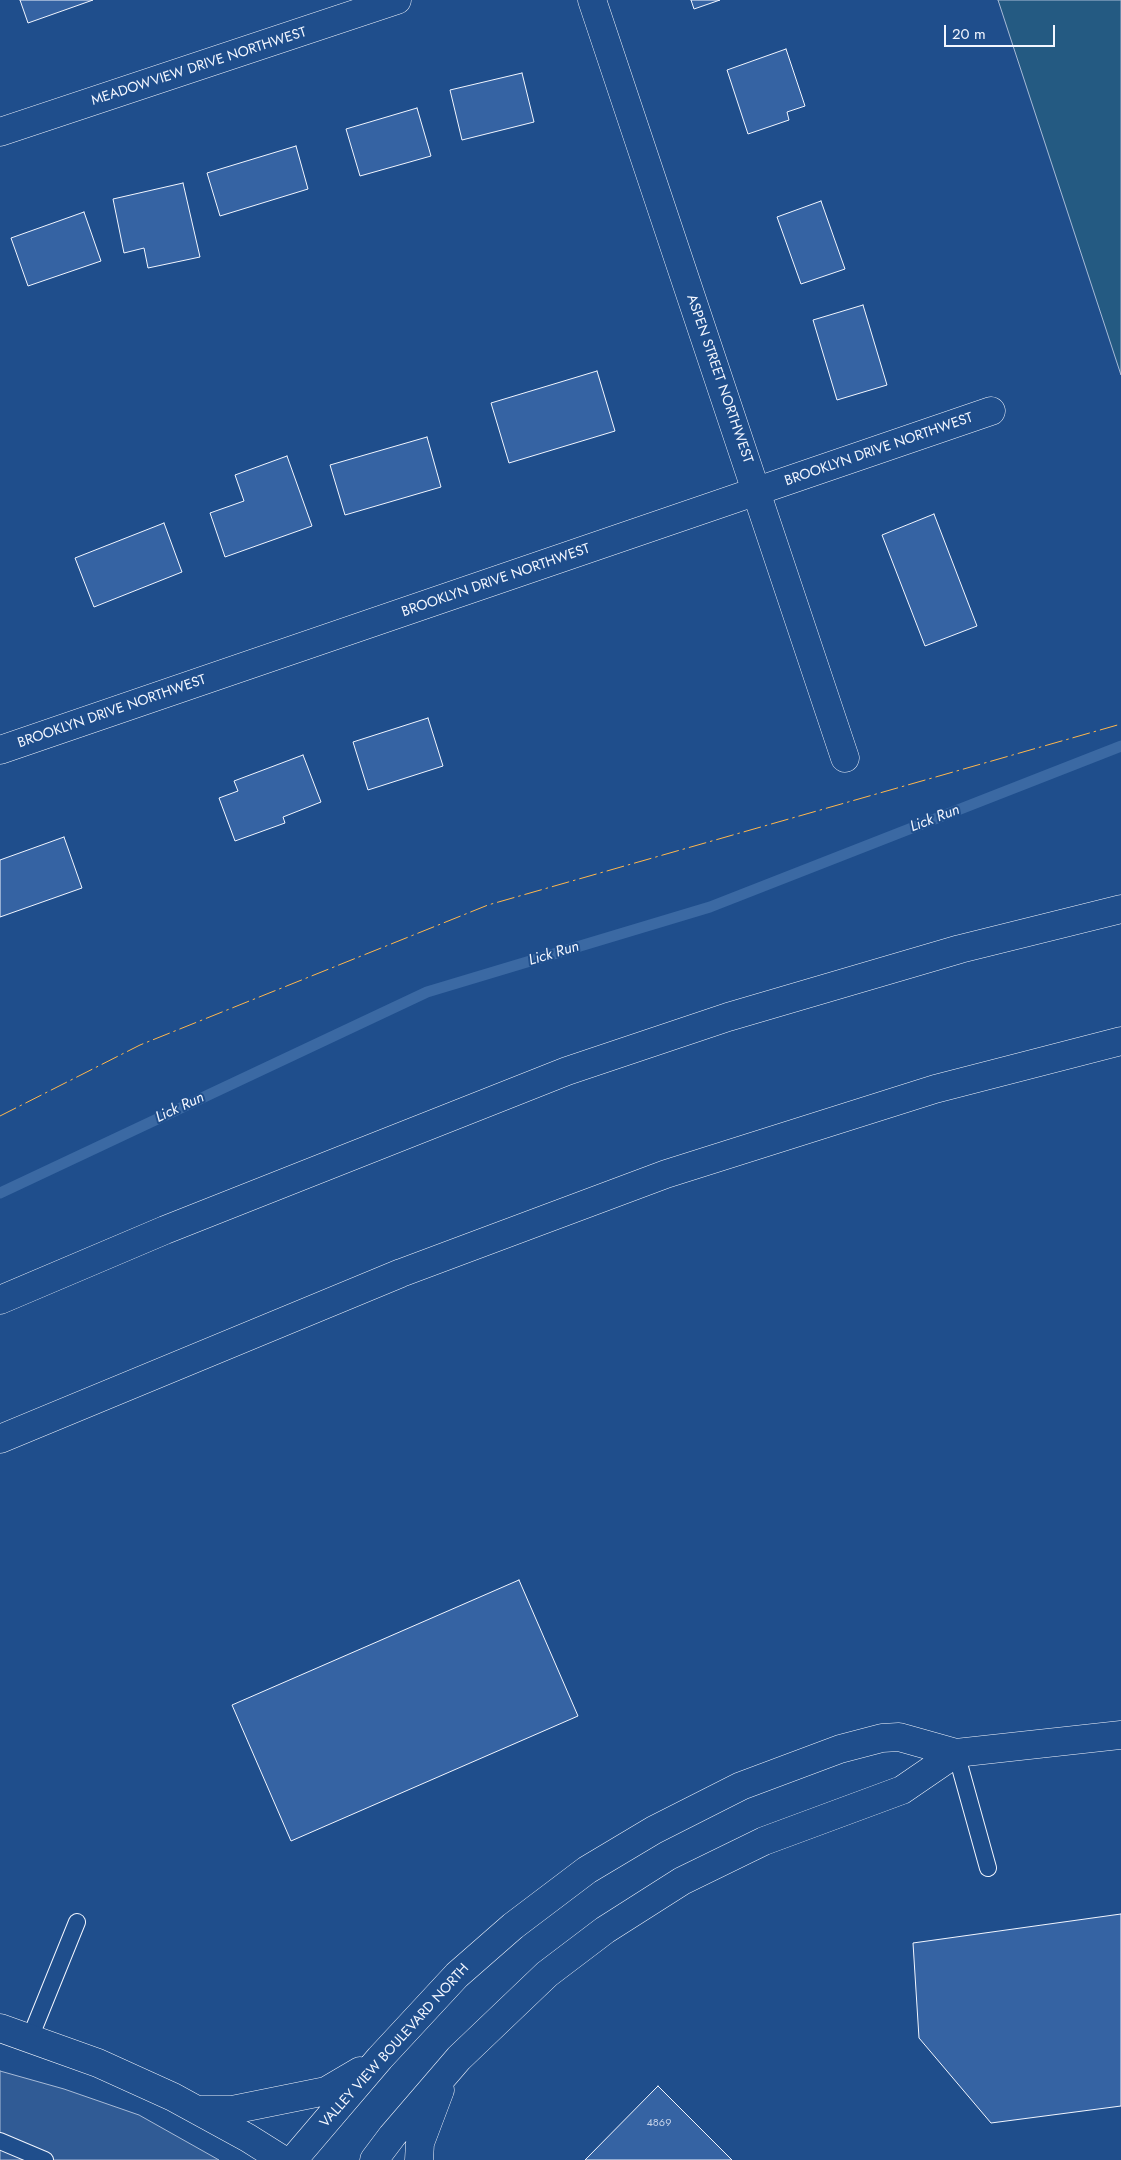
<!DOCTYPE html>
<style>
body{margin:0}
#map{position:relative;width:1121px;height:2160px;overflow:hidden;background:#1f4e8c;font-family:Jost,sans-serif}
canvas{display:block}
.scale{position:absolute;left:944px;top:25px;width:111px;height:22px;box-sizing:border-box;border:2px solid #f2f6ff;border-top:0;padding-left:6px;font-size:15px;line-height:18px;white-space:nowrap;color:#f2f6ff;-webkit-text-stroke:4px #1f4e8c;paint-order:stroke}
</style>
<div id="map">
<canvas width="1121" height="2160"></canvas>
<div class="scale">20 m</div>
</div>
<script>
const g = document.querySelector('canvas').getContext('2d');
g.lineJoin = 'round';
function paint(path, color) {
  g.fillStyle = color;
  g.fill(path, 'evenodd');
}
function poly(rows) {
  const path = new Path2D();
  for (const r of rows) {
    path.moveTo(r[0], r[1]);
    for (let i = 2; i < r.length; i += 2) path.lineTo(r[i], r[i + 1]);
  }
  return path;
}
function strokePath(path, color, width, dash) {
  g.strokeStyle = color;
  g.lineWidth = width;
  g.lineCap = dash ? 'butt' : 'round';
  g.setLineDash(dash || []);
  g.stroke(path);
}
function drawText(font, color, halo, rows, align = 'center') {
  g.font = font + ' Jost,sans-serif';
  g.lineWidth = 4;
  g.setLineDash([]);
  g.textBaseline = 'middle';
  g.strokeStyle = halo;
  g.fillStyle = color;
  for (const [text, x, y, turn = 0] of rows) {
    g.save();
    g.translate(x, y);
    g.rotate((+turn || 0) * Math.PI / 180);
    g.textAlign = isNaN(turn) ? turn : align;
    if (halo) g.strokeText(text, 0, 0);
    g.fillText(text, 0, 0);
    g.restore();
  }
}
const green = poly([
 [998,0,1121,0,1121,375,998,0]
]);
paint(green, '#245a82');
strokePath(green, '#a8bbd7', 1);
const parking = poly([
 [0,2071,64,2089,139,2115,219,2160,0,2160,0,2071]
]);
paint(parking, '#305b95');
strokePath(parking, '#a8bbd7', 1);
strokePath(poly([
 [0,1193,427,992,710,907,1121,746]
]), '#3b69a3', 11);
const building = poly([
 [20,0,93,0,28,23,20,0],
 [691,0,720,0,694,9,691,0],
 [786,49,805,106,787,112,789,120,748,134,727,70,786,49],
 [522,73,534,122,462,140,450,90,522,73],
 [417,108,431,156,360,176,346,129,417,108],
 [296,146,308,189,220,216,207,173,296,146],
 [183,183,200,257,148,268,144,248,124,253,113,199,183,183],
 [821,201,845,269,801,284,777,217,821,201],
 [84,212,101,261,28,286,11,238,84,212],
 [863,305,887,385,837,400,813,320,863,305],
 [597,371,615,431,509,463,491,403,597,371],
 [427,437,441,487,345,515,330,465,427,437],
 [287,456,312,526,225,557,210,513,244,501,235,475,287,456],
 [934,514,977,626,925,646,882,535,934,514],
 [164,523,182,572,94,607,75,558,164,523],
 [428,718,443,766,368,790,353,742,428,718],
 [303,755,321,802,283,817,285,823,235,841,219,798,238,791,234,781,303,755],
 [64,837,82,888,0,917,0,860,64,837],
 [519,1580,578,1716,291,1841,232,1705,519,1580],
 [1121,1914,1121,2106,991,2123,919,2038,913,1943,1121,1914],
 [658,2086,732,2160,585,2160,658,2086]
]);
paint(building, '#3563a3');
strokePath(building, '#f2f6ff', 1);
const lane = poly([
 [956,1753,988,1868],
 [30,2038,77,1922],
 [0,2141,45,2160]
]);
const street = poly([
 [592,0,845,758],
 [0,132,397,0],
 [0,750,991,411]
]);
const secondary = poly([
 [0,2028,98,2063,173,2097,248,2138,283,2160],
 [198,2110,232,2110,326,2091,360,2071],
 [293,2160,380,2058,457,1975,513,1926,587,1870,654,1830,741,1786,840,1749,882,1738,899,1737,956,1753,1121,1735],
 [374,2160,392,2136,459,2058,547,1974,605,1930,682,1881,764,1841,902,1790,956,1753],
 [419,2160,420,2143,440,2090]
]);
const highway = poly([
 [0,1300,165,1230,567,1071,728,1017,960,949,1121,909],
 [0,1439,401,1273,666,1174,935,1089,1121,1041]
]);
strokePath(lane, '#f2f6ff', 18);
strokePath(street, '#f2f6ff', 29);
strokePath(secondary, '#f2f6ff', 29);
strokePath(highway, '#f2f6ff', 29);
strokePath(lane, '#1f4e8c', 16);
strokePath(street, '#1f4e8c', 28);
strokePath(secondary, '#1f4e8c', 28);
strokePath(highway, '#1f4e8c', 28);
strokePath(poly([
 [0,1116,140,1045,488,905,1121,724]
]), '#ffb74d', 1, [18, 4, 2.5, 4]);
drawText('11px', '#c3d1e8', null, [
 ["4869",659,2123]
]);
drawText('14px', '#f2f6ff', '#1f4e8c', [
 ["MEADOWVIEW DRIVE NORTHWEST",199,67,-18],
 ["ASPEN STREET NORTHWEST",719,379,71],
 ["BROOKLYN DRIVE NORTHWEST",879,450,-19],
 ["BROOKLYN DRIVE NORTHWEST",496,581,-19],
 ["BROOKLYN DRIVE NORTHWEST",112,712,-19],
 ["VALLEY VIEW BOULEVARD NORTH",395,2046,-48]
]);
drawText('italic 15px', '#f2f6ff', '#1f4e8c', [
 ["Lick Run",935,819,-21],
 ["Lick Run",554,954,-17],
 ["Lick Run",180,1108,-25]
]);
</script>
